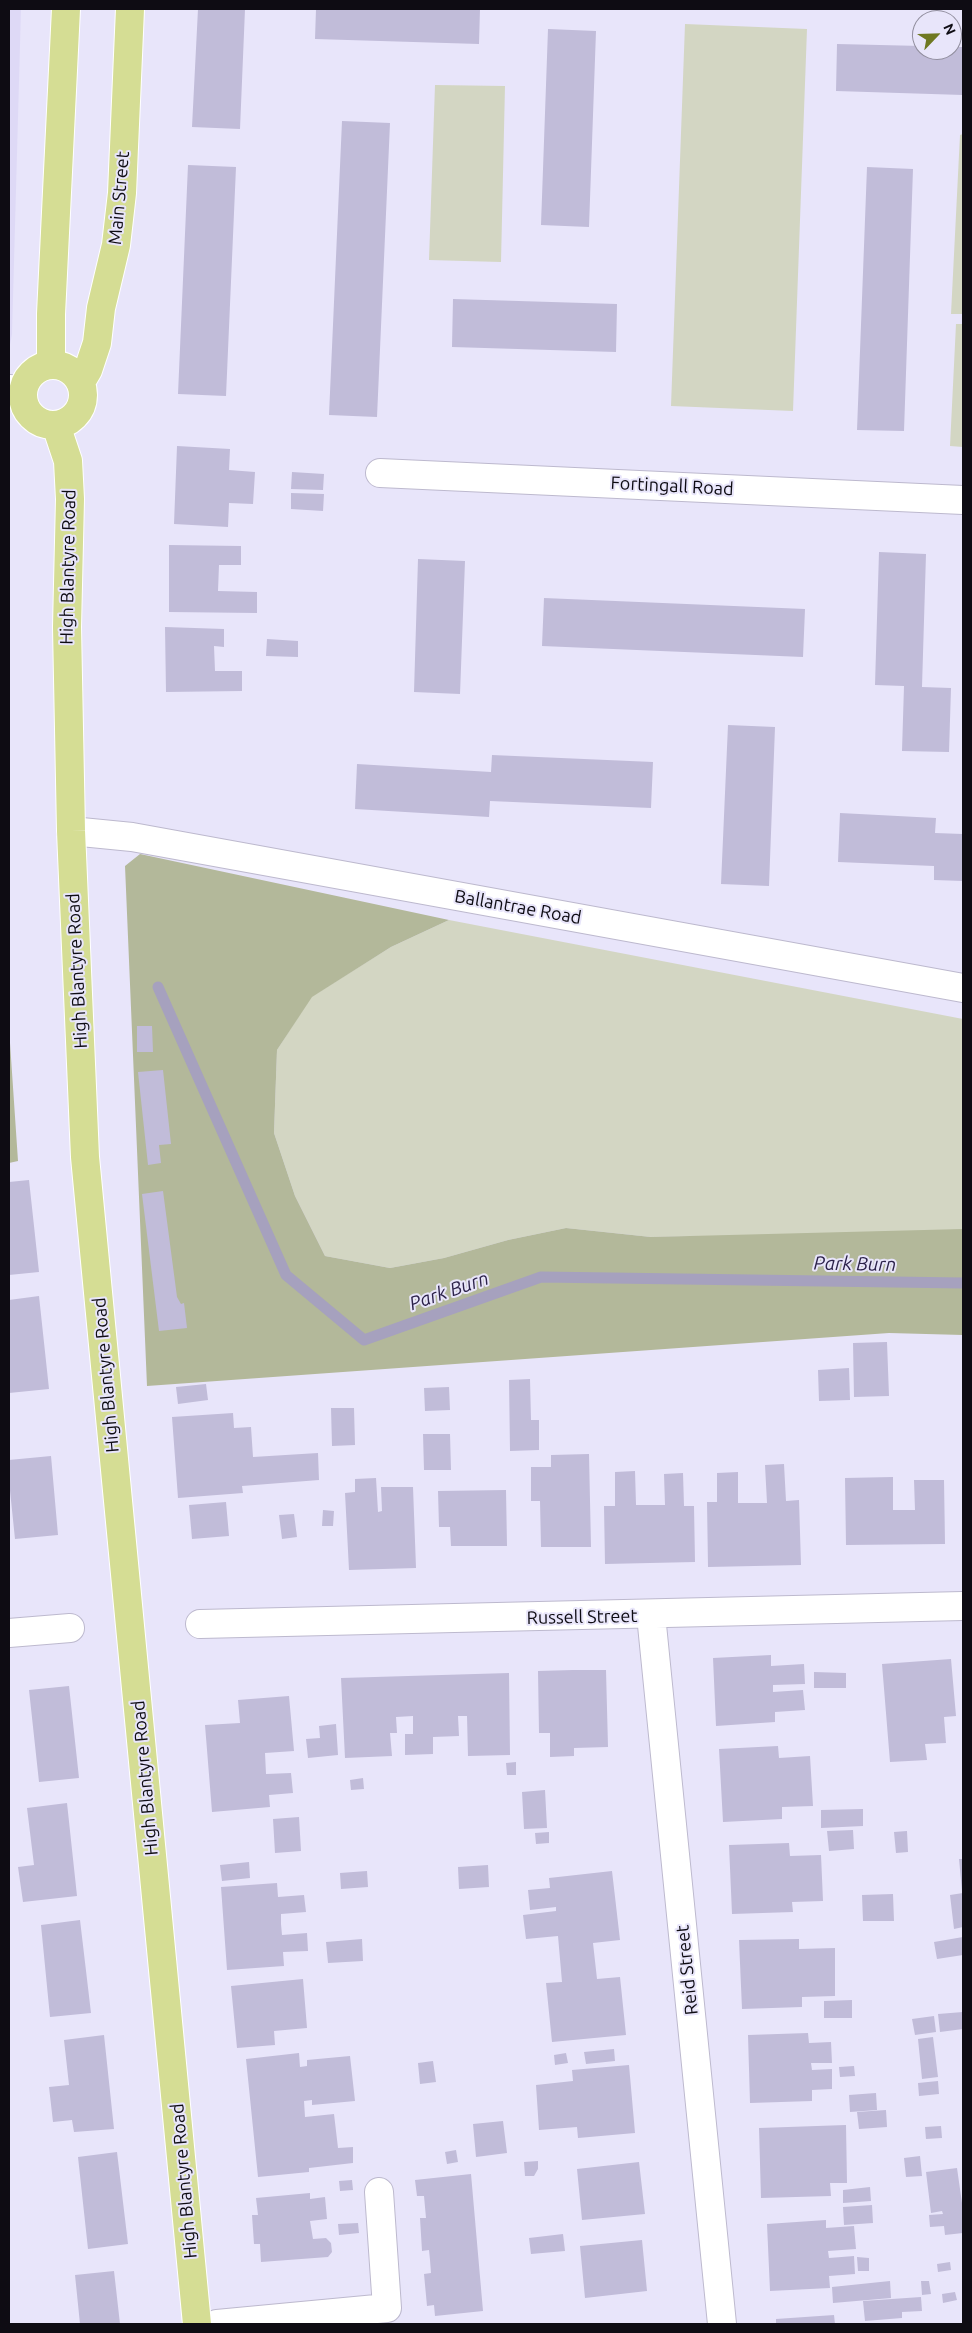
<!DOCTYPE html>
<style>
body{margin:0}
#map{position:relative;width:972px;height:2333px;overflow:hidden;background:#e8e5fa;font-family:Ubuntu,sans-serif}
canvas{display:block}
.frame{position:absolute;inset:0;border:10px solid #0e0c13;pointer-events:none}
.north{position:absolute;left:912px;top:10px;width:50px;height:50px;box-sizing:border-box;background:#e8e5fa;border:1px solid #918e9e;border-radius:50%;rotate:66deg;font-size:14px;font-weight:700;line-height:20px;text-align:center;color:#0e0c13}
.north::after{content:'';display:block;margin:auto;width:18px;height:22px;background:#6f7822;clip-path:polygon(50% 0,100% 100%,50% 72%,0 100%)}
</style>
<div id="map">
<canvas width="972" height="2333"></canvas>
<div class="frame"></div>
<div class="north">N</div>
</div>
<script>
const g = document.querySelector('canvas').getContext('2d');
g.lineJoin = 'round';
function paint(path, color) {
  g.fillStyle = color;
  g.fill(path, 'evenodd');
}
function poly(rows) {
  const path = new Path2D();
  for (const r of rows) {
    if (r.length === 3) {
      path.moveTo(r[0] + r[2], r[1]);
      path.arc(r[0], r[1], r[2], 0, 2 * Math.PI);
      continue;
    }
    path.moveTo(r[0], r[1]);
    for (let i = 2; i < r.length; i += 2) path.lineTo(r[i], r[i + 1]);
  }
  return path;
}
function strokePath(path, color, width, dash) {
  g.strokeStyle = color;
  g.lineWidth = width;
  g.lineCap = dash ? 'butt' : 'round';
  g.setLineDash(dash || []);
  g.stroke(path);
}
function drawText(font, color, halo, rows, align = 'center') {
  g.font = font + ' Ubuntu,sans-serif';
  g.lineWidth = 4;
  g.setLineDash([]);
  g.textBaseline = 'middle';
  g.strokeStyle = halo;
  g.fillStyle = color;
  for (const [text, x, y, turn = 0] of rows) {
    g.save();
    g.translate(x, y);
    g.rotate((+turn || 0) * Math.PI / 180);
    g.textAlign = isNaN(turn) ? turn : align;
    if (halo) g.strokeText(text, 0, 0);
    g.fillText(text, 0, 0);
    g.restore();
  }
}
paint(poly([
 [9,9,21,9,12,334,9,350]
]), '#ded9f6');
paint(poly([
 [685,24,807,29,793,411,671,406],
 [435,85,505,86,501,262,429,260],
 [963,134,963,314,951,314,960,135],
 [956,324,963,324,963,447,950,446],
 [449,920,963,1019,963,1233,651,1237,566,1228,508,1240,444,1258,390,1268,325,1256,295,1196,274,1133,277,1050,311,997,391,947]
]), '#d3d6c3');
paint(poly([
 [140,854,449,920,391,947,312,997,277,1050,274,1133,295,1196,325,1256,390,1268,444,1258,508,1240,566,1228,651,1237,963,1229,963,1335,889,1333,147,1386,125,866],
 [9,1028,18,1161,9,1163]
]), '#b3b89a');
strokePath(poly([
 [158,987,286,1275,364,1340,541,1277,963,1283]
]), '#a6a1be', 11);
paint(poly([
 [198,9,245,9,240,129,192,127],
 [316,9,480,9,479,44,315,39],
 [548,29,596,31,589,227,541,225],
 [837,44,922,46,922,50,952,50,952,47,963,47,963,95,836,91],
 [342,121,390,123,377,417,329,415],
 [188,165,236,167,226,396,178,394],
 [867,167,913,169,904,431,857,430],
 [453,299,617,304,616,352,452,347],
 [177,446,230,449,229,470,255,472,253,504,229,503,228,527,174,524],
 [292,472,324,474,323,490,291,489],
 [291,493,324,494,323,511,291,509],
 [169,545,241,546,241,565,219,565,218,591,257,592,257,613,169,612],
 [879,552,926,554,922,687,951,688,949,752,902,751,904,686,875,685],
 [418,559,465,561,460,694,414,692],
 [544,598,805,609,803,657,542,646],
 [165,627,224,629,224,647,214,646,215,671,242,671,242,691,166,692],
 [267,639,298,641,298,657,266,656],
 [728,725,775,727,769,886,721,884],
 [492,755,653,762,651,808,490,801,489,817,355,809,357,764,491,772],
 [840,813,936,818,935,833,963,834,963,881,934,880,934,866,838,862],
 [137,1026,152,1026,153,1052,137,1052],
 [163,1070,171,1144,159,1145,161,1163,148,1165,138,1072],
 [29,1180,39,1272,9,1275,9,1182],
 [163,1191,177,1297,181,1304,184,1303,187,1328,159,1331,142,1194],
 [39,1296,49,1389,9,1393,9,1300],
 [887,1342,889,1396,854,1397,853,1343],
 [849,1368,850,1400,819,1401,818,1370],
 [530,1379,531,1420,539,1420,539,1450,510,1451,509,1380],
 [206,1384,208,1400,178,1404,176,1387],
 [449,1387,450,1410,425,1411,424,1388],
 [331,1408,354,1408,355,1445,332,1446],
 [233,1413,234,1428,251,1427,253,1457,318,1453,319,1480,242,1486,243,1493,178,1498,172,1417],
 [423,1434,450,1434,451,1470,424,1470],
 [589,1454,591,1547,541,1547,540,1501,531,1501,531,1467,551,1467,551,1455],
 [51,1456,58,1535,15,1539,9,1481,9,1460],
 [784,1464,786,1501,799,1500,801,1565,708,1567,707,1502,717,1502,717,1473,738,1472,738,1503,767,1503,765,1465],
 [635,1471,636,1505,665,1505,664,1474,683,1473,684,1506,694,1506,695,1562,605,1564,604,1506,615,1506,615,1472],
 [893,1477,893,1510,915,1510,914,1480,944,1480,945,1544,846,1545,845,1478],
 [376,1478,378,1512,382,1511,381,1487,413,1487,416,1568,349,1570,345,1493,355,1492,355,1479],
 [506,1490,507,1546,451,1546,450,1527,439,1527,438,1491],
 [226,1502,229,1536,192,1539,189,1505],
 [323,1510,334,1511,333,1526,322,1526],
 [294,1514,297,1537,282,1539,279,1515],
 [771,1655,771,1666,804,1664,805,1684,773,1685,773,1692,803,1690,805,1710,775,1712,775,1722,716,1726,713,1658],
 [951,1659,956,1716,944,1717,946,1743,925,1744,927,1760,890,1762,882,1664],
 [573,1670,606,1670,608,1747,574,1748,574,1756,550,1757,550,1733,539,1733,538,1671],
 [814,1672,846,1673,846,1688,814,1688],
 [509,1673,510,1755,468,1756,467,1716,458,1716,459,1736,433,1737,433,1754,405,1755,405,1734,413,1734,413,1716,396,1717,397,1733,390,1733,392,1756,345,1758,341,1678],
 [69,1686,79,1778,39,1782,29,1690],
 [289,1696,294,1751,265,1753,266,1774,291,1773,293,1793,269,1795,270,1807,212,1812,205,1725,240,1723,238,1700],
 [336,1724,338,1755,308,1758,306,1739,320,1738,319,1726],
 [778,1746,779,1758,810,1756,813,1806,782,1807,782,1819,723,1822,719,1749],
 [516,1762,516,1775,507,1775,506,1763],
 [363,1778,364,1789,351,1790,350,1780],
 [545,1790,547,1828,524,1829,522,1792],
 [67,1803,77,1896,23,1902,18,1867,34,1865,27,1808],
 [863,1809,863,1826,821,1828,821,1810],
 [299,1817,301,1851,275,1853,273,1819],
 [853,1830,854,1849,829,1851,827,1831],
 [907,1831,908,1852,896,1853,894,1832],
 [549,1832,549,1843,536,1844,535,1833],
 [789,1843,790,1856,821,1855,823,1901,792,1902,793,1912,732,1914,729,1845],
 [959,1859,963,1859,963,1891,962,1891],
 [249,1862,250,1878,222,1881,220,1865],
 [488,1865,489,1887,459,1889,458,1867],
 [367,1871,368,1887,341,1889,340,1873],
 [612,1871,620,1940,593,1943,597,1979,620,1977,626,2035,552,2042,546,1983,562,1982,558,1936,526,1939,523,1915,556,1911,556,1907,530,1910,528,1890,550,1888,549,1878],
 [277,1883,278,1897,304,1895,306,1912,281,1914,281,1924,282,1935,307,1933,308,1951,283,1952,284,1966,227,1970,221,1887],
 [963,1893,963,1927,954,1929,950,1895],
 [893,1894,894,1921,863,1921,862,1895],
 [80,1920,91,2013,50,2017,41,1925],
 [963,1937,963,1955,937,1959,934,1942],
 [362,1939,363,1961,328,1963,326,1942],
 [799,1939,799,1949,835,1948,835,1996,802,1997,802,2007,742,2009,739,1940],
 [303,1979,307,2028,274,2031,275,2045,237,2048,231,1986],
 [852,2000,852,2018,824,2018,824,2001],
 [963,2012,963,2029,940,2032,938,2014],
 [934,2016,936,2032,915,2035,912,2019],
 [808,2033,809,2043,831,2042,832,2063,811,2063,812,2070,832,2069,832,2089,812,2090,812,2101,750,2103,748,2035],
 [104,2035,114,2129,74,2132,72,2120,53,2122,49,2087,69,2085,64,2040],
 [933,2037,938,2077,922,2079,918,2039],
 [614,2049,615,2061,586,2064,584,2052],
 [299,2053,300,2067,307,2066,307,2060,350,2056,355,2101,312,2105,312,2100,304,2101,305,2117,334,2114,338,2148,353,2147,353,2163,309,2168,309,2172,258,2177,246,2059],
 [566,2053,568,2063,555,2065,554,2055],
 [433,2061,436,2082,420,2084,418,2063],
 [629,2065,635,2133,578,2138,577,2127,539,2130,536,2085,573,2081,572,2070],
 [854,2066,855,2076,840,2077,839,2067],
 [938,2081,939,2094,919,2096,918,2083],
 [876,2093,877,2110,850,2112,849,2095],
 [886,2110,887,2127,859,2129,857,2112],
 [503,2121,507,2153,476,2157,473,2124],
 [846,2125,847,2183,830,2183,831,2196,761,2198,759,2128],
 [941,2126,942,2138,926,2139,925,2127],
 [456,2150,458,2162,447,2164,445,2152],
 [117,2152,128,2244,88,2249,78,2157],
 [920,2156,922,2176,906,2177,904,2158],
 [538,2161,538,2169,534,2176,525,2176,524,2162],
 [639,2162,645,2214,582,2220,577,2169],
 [957,2168,963,2210,963,2233,945,2235,944,2226,930,2227,929,2215,943,2214,942,2211,931,2213,926,2172],
 [471,2174,483,2311,435,2316,434,2305,427,2306,424,2274,431,2273,430,2260,429,2250,422,2251,420,2218,426,2218,424,2196,417,2196,415,2180],
 [352,2180,353,2190,340,2191,339,2181],
 [870,2187,871,2201,843,2203,843,2190],
 [310,2193,310,2199,325,2197,327,2219,310,2221,313,2239,326,2238,331,2243,332,2252,328,2257,261,2262,260,2244,254,2244,252,2215,258,2215,256,2198],
 [872,2205,873,2223,844,2225,843,2207],
 [826,2220,826,2228,854,2226,856,2249,828,2251,829,2258,854,2256,855,2274,829,2276,830,2288,770,2291,767,2224],
 [358,2223,359,2233,339,2235,338,2224],
 [563,2234,565,2251,531,2254,529,2238],
 [642,2240,647,2291,585,2298,580,2246],
 [857,2257,869,2258,869,2271,858,2271],
 [950,2262,951,2270,938,2272,937,2264],
 [114,2271,120,2324,80,2324,75,2275],
 [890,2281,891,2298,833,2303,832,2287],
 [921,2281,929,2281,931,2294,922,2295],
 [955,2292,957,2300,943,2303,942,2294],
 [921,2297,922,2311,902,2312,902,2318,865,2321,863,2301],
 [834,2315,835,2324,776,2324,776,2319]
]), '#c1bcd9');
const minor = poly([
 [9,389,23,390],
 [380,473,963,500],
 [71,831,132,837,963,988],
 [651,1615,722,2324],
 [200,1624,963,1606],
 [9,1633,70,1628],
 [217,2324,387,2308,379,2192]
]);
const major = poly([
 [51,364,51,314,66,9],
 [53,395,30],
 [81,382,88,370,97,343,101,308,116,245,122,193,130,9],
 [56,425,68,461,70,499,67,627,71,831,85,1157,197,2324]
]);
strokePath(minor, '#bdb9ce', 30);
strokePath(major, '#fff', 30);
strokePath(minor, '#fff', 28);
strokePath(major, '#d5dd94', 28);
drawText('18px', '#0e0c13', '#e8e5fa', [
 ["Main Street",119,198,-85],
 ["Fortingall Road",672,486,3],
 ["High Blantyre Road",68,567,-89],
 ["Ballantrae Road",518,907,10],
 ["High Blantyre Road",77,971,-93],
 ["High Blantyre Road",106,1375,-95],
 ["Russell Street",582,1617,-1],
 ["High Blantyre Road",145,1778,-95],
 ["Reid Street",687,1970,-96],
 ["High Blantyre Road",184,2181,-95]
]);
drawText('italic 19px', '#2c224a', '#e8e5fa', [
 ["Park Burn",855,1264,1],
 ["Park Burn",449,1291,-19]
]);
</script>
